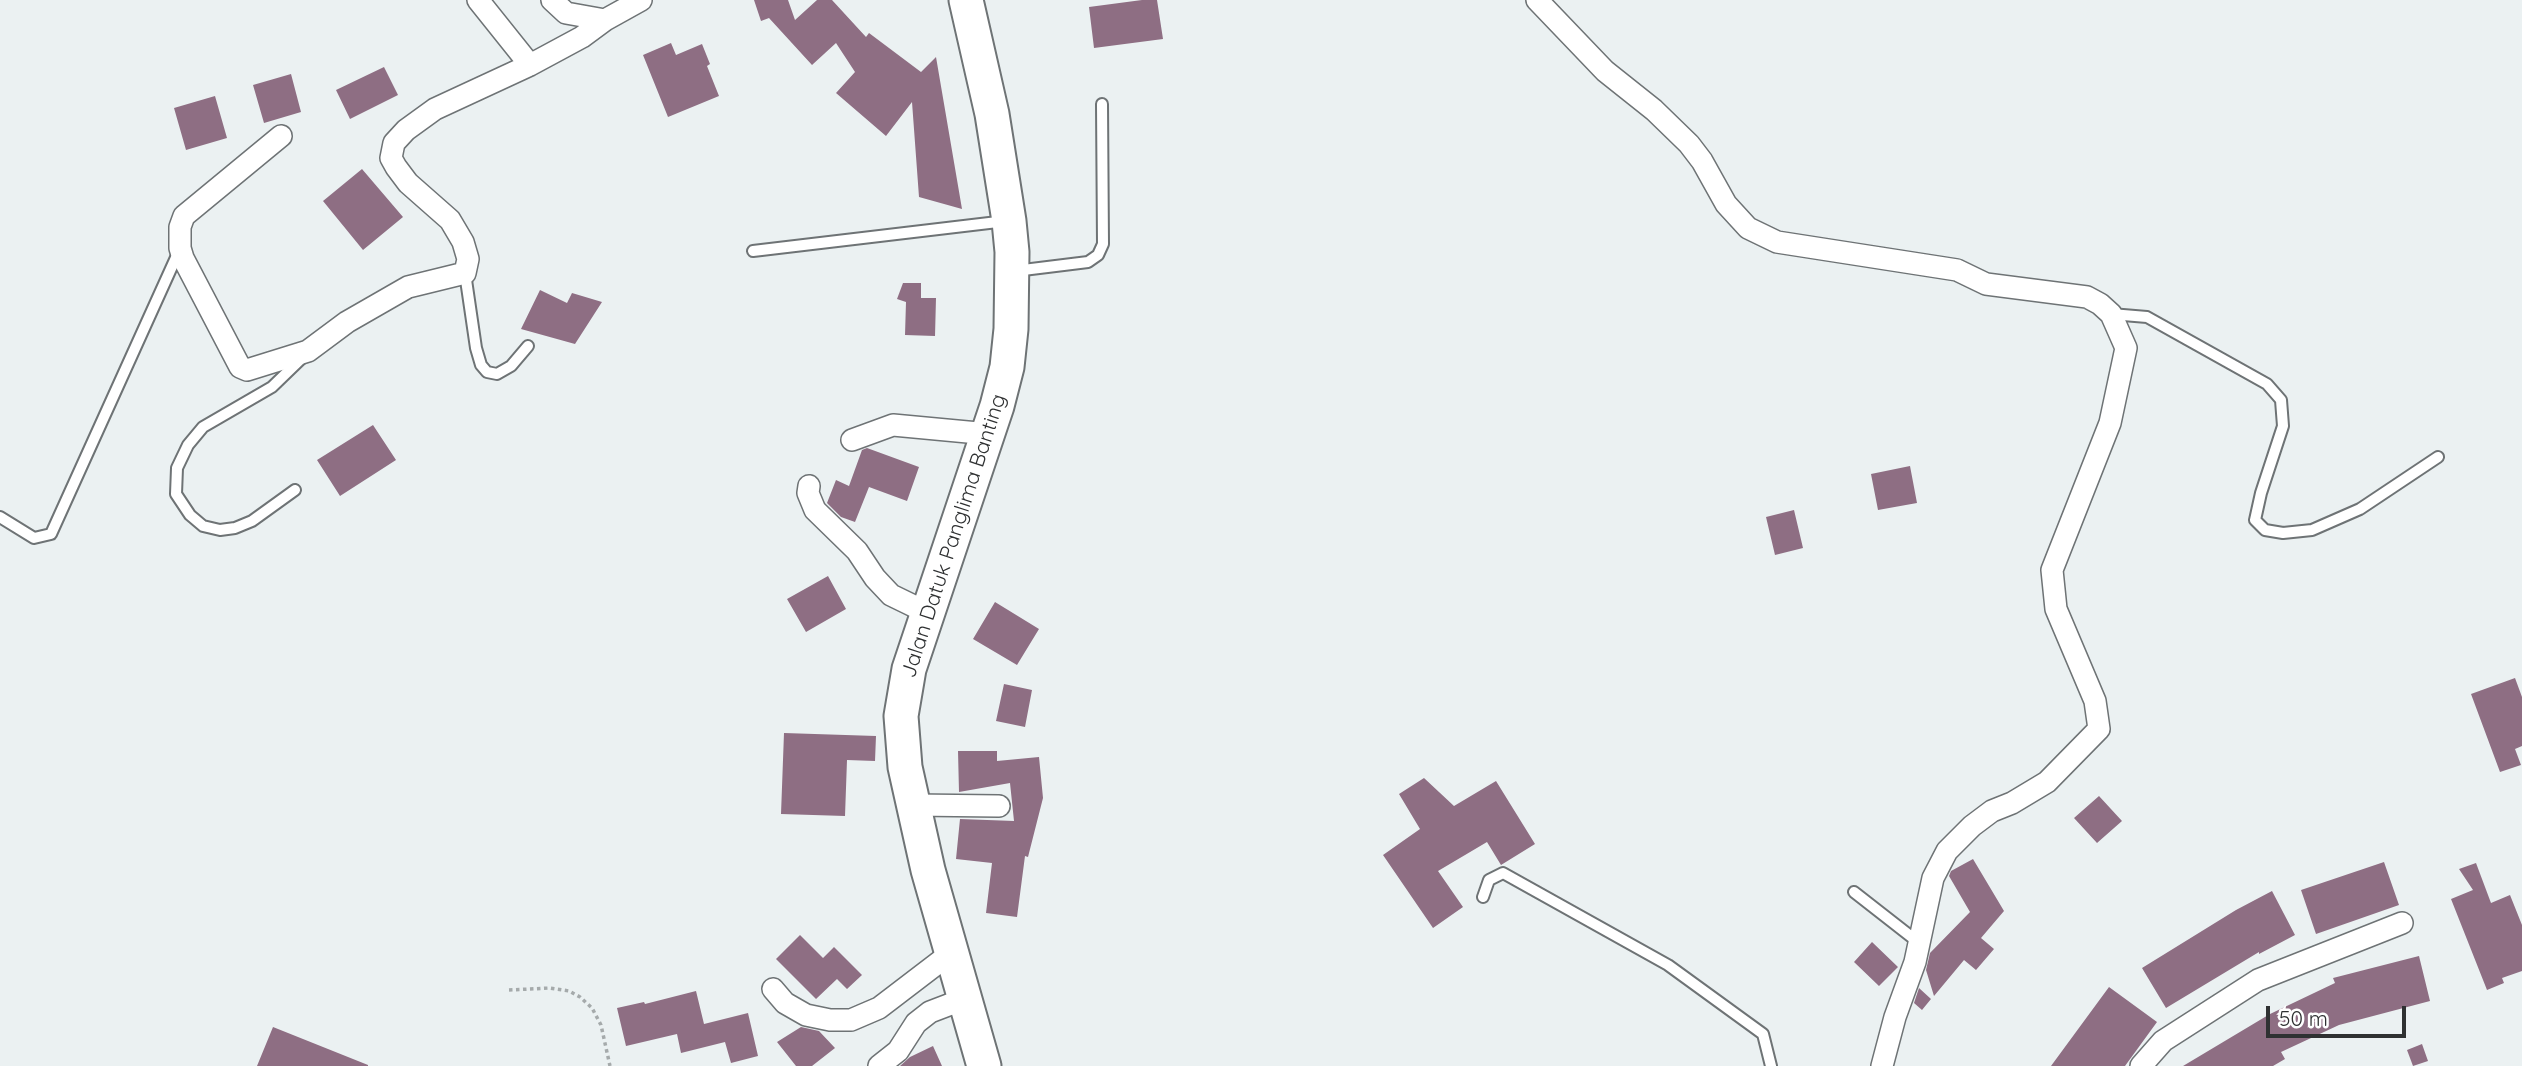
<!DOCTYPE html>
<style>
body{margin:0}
#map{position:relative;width:2522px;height:1066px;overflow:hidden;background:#ebf1f2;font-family:Quicksand,sans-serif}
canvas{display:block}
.scale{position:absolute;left:2266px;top:1006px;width:140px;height:32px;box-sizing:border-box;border:4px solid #2f3132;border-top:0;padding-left:9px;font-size:21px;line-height:24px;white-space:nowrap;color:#2f3132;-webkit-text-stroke:5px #fff;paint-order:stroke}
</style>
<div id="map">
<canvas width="2522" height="1066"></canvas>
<div class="scale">50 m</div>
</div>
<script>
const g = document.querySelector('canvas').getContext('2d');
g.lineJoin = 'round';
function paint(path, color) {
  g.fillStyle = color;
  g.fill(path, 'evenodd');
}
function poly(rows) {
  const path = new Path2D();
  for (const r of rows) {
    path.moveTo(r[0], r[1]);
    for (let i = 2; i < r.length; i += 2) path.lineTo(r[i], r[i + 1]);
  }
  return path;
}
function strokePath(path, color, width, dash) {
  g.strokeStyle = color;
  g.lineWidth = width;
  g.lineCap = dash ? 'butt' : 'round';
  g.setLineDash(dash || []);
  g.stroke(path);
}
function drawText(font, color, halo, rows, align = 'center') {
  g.font = font + ' Quicksand,sans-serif';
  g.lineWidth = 7;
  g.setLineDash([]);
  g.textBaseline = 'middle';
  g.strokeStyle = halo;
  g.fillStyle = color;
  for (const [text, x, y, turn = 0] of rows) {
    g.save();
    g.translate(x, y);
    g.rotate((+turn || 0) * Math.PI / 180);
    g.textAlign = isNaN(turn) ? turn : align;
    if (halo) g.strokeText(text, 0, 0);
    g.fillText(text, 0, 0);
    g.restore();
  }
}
paint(poly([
 [754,0,788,0,795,20,817,0,832,0,866,37,869,33,921,72,936,57,962,209,919,197,912,102,886,136,836,93,855,72,836,43,812,65,769,18,761,21],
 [1142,0,1157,0,1163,39,1094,48,1089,7],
 [671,43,676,55,702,44,710,64,707,66,719,96,668,117,643,55],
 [384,67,398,95,350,119,336,90],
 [291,74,301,112,264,123,253,85],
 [215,96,227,138,186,150,174,108],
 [362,169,403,217,363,250,323,201],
 [903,283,921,283,921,298,936,298,935,336,905,335,906,302,897,299],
 [540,290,567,303,572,293,602,302,575,344,521,329],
 [373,425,396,460,340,496,317,460],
 [867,448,919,467,907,501,869,487,855,522,841,517,827,503,836,480,849,486,862,450],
 [1910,466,1917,503,1878,510,1871,474],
 [1794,510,1803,548,1775,555,1766,517],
 [828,576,846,609,806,632,787,599],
 [995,602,1039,629,1017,665,973,639],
 [2515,678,2522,697,2522,746,2515,749,2521,765,2500,772,2471,694],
 [1004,684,1032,690,1025,727,996,721],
 [784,733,876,736,875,761,847,760,845,816,781,814],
 [958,751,997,751,997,761,1039,757,1043,798,1028,857,1025,856,1017,917,986,913,992,863,956,859,960,819,1014,821,1010,783,959,792],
 [1424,778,1454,806,1496,781,1535,844,1501,865,1487,842,1438,871,1463,907,1433,928,1383,855,1420,829,1399,794],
 [2099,796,2122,821,2097,843,2074,818],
 [1973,859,2004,911,1981,938,1994,949,1976,970,1964,960,1934,996,1926,970,1930,953,1970,912,1949,876,1951,871],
 [2384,862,2399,905,2316,934,2301,890],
 [2476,863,2491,903,2510,895,2522,925,2522,971,2502,978,2504,983,2487,990,2451,899,2473,890,2459,869],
 [2272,891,2295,935,2259,954,2259,952,2166,1008,2142,968,2236,910],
 [800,935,823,958,834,947,862,975,847,989,837,979,816,999,776,959],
 [1872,942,1898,967,1879,986,1854,962],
 [2419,956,2430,1001,2339,1025,2281,1052,2285,1059,2273,1066,2183,1066,2270,1014,2335,983,2333,978],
 [2109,987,2157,1022,2125,1066,2051,1066],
 [1919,988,1931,999,1922,1010,1914,1003],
 [696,991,704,1024,748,1013,758,1056,731,1063,725,1042,681,1053,677,1034,626,1046,617,1008,644,1002,645,1004],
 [273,1027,368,1065,368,1066,257,1066],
 [801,1027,819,1031,835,1048,812,1066,796,1066,777,1042],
 [2422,1044,2428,1061,2413,1066,2407,1050],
 [933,1046,942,1066,900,1066,910,1057]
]), '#8e6e83');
const service = poly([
 [753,251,1006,221],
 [1015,271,1088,262,1098,255,1103,244,1102,104],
 [465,273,476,348,481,365,487,372,497,374,511,366,528,346],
 [2111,314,2147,317,2267,384,2281,400,2283,426,2261,493,2255,520,2265,530,2283,533,2312,530,2360,509,2438,457],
 [295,490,252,521,235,528,220,530,203,526,190,515,176,494,177,468,188,445,203,427,272,387,302,358],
 [0,517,34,538,51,534,179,251],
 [1854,892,1918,942],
 [1483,897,1489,880,1503,873,1668,965,1763,1034,1771,1066]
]);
const minor = poly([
 [478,0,530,65],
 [552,0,566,13,605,20],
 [1537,0,1605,71,1654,110,1689,144,1702,161,1726,204,1748,228,1777,242,1957,270,1986,284,2087,297,2100,304,2111,314,2126,348,2110,423,2052,570,2056,609,2095,701,2099,729,2047,782,2012,803,1992,811,1972,826,1947,851,1933,878,1915,962,1895,1017,1882,1066],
 [281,136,184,216,180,227,180,248,183,258,240,367,247,370,308,351,347,322,408,287,465,273,468,259,463,242,450,220,408,183,396,167,391,158,394,143,406,130,435,109,530,65,582,37,605,20,641,0],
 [852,440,893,425,989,434],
 [809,486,808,493,815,510,857,551,875,578,891,595,928,613],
 [913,805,999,806],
 [773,989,785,1003,806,1015,830,1020,851,1020,879,1008,951,953],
 [879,1066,898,1051,916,1023,930,1012,964,999],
 [2141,1066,2163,1041,2258,980,2402,923]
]);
const primary = poly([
 [966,0,992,114,1009,221,1012,252,1011,329,1007,367,997,406,909,669,901,716,905,767,928,870,984,1066]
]);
strokePath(service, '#6e7375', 14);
strokePath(minor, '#6e7375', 24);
strokePath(primary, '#6e7375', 37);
strokePath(poly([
 [509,990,550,988,569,991,580,997,592,1008,601,1025,610,1066]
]), '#a5aaab', 3.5, [3.5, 3.5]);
strokePath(service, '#fff', 10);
strokePath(minor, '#fff', 21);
strokePath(primary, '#fff', 33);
drawText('21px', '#2f3132', '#fff', [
 ["Jalan Datuk Panglima Banting",954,536,-72]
]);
</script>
